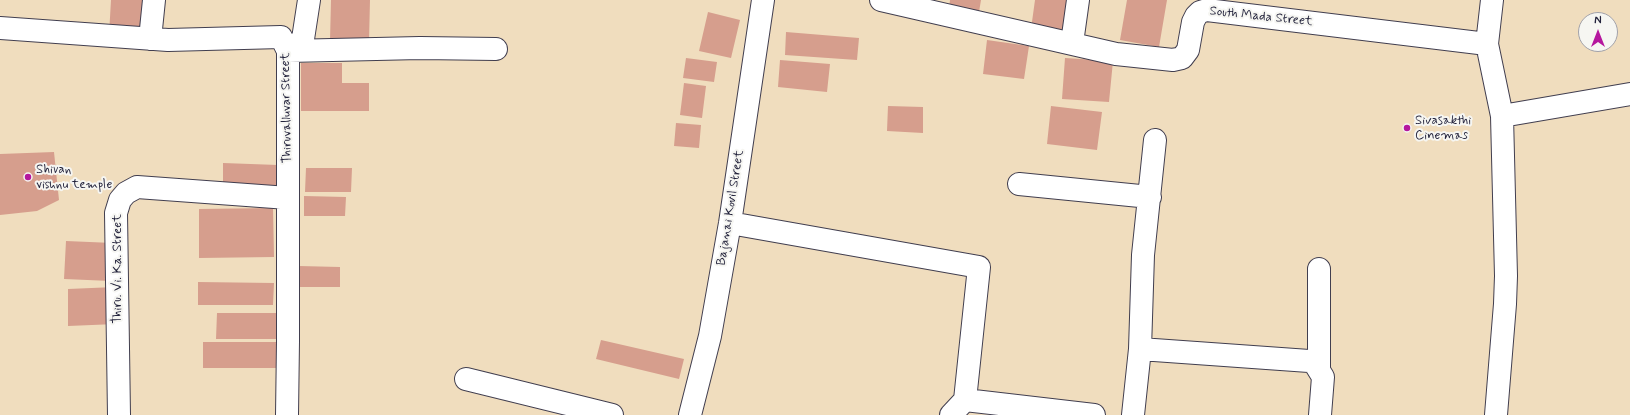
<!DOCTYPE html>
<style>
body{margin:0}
#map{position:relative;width:1630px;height:415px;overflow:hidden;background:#f0ddbe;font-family:Mynerve,sans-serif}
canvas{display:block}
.north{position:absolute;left:1578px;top:12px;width:40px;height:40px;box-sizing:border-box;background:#f6f6f2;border:1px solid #a1a1a9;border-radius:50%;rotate:0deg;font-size:11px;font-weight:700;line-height:16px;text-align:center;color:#22223b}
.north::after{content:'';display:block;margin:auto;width:14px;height:18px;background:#b5179e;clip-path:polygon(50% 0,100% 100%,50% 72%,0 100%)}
</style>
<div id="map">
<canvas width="1630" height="415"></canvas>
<div class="north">N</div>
</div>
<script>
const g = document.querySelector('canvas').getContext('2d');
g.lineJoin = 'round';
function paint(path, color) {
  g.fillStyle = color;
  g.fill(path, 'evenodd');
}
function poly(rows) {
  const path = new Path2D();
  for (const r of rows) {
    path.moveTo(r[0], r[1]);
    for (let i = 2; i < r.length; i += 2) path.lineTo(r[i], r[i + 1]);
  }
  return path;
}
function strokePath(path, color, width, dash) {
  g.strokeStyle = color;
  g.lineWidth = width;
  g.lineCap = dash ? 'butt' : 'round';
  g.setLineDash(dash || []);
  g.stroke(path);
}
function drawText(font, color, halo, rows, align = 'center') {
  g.font = font + ' Mynerve,sans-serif';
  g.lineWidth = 4;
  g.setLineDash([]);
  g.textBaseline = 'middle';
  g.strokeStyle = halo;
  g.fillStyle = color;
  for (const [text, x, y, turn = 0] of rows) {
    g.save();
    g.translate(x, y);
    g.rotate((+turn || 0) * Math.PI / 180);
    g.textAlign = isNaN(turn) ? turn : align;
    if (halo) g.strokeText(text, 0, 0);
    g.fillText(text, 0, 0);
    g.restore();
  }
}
paint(poly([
 [111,0,147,0,145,36,109,35],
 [331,0,370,0,369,42,330,41],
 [950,0,981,0,979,12,949,8],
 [1035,0,1073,0,1068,35,1031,29],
 [1127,0,1167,0,1159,47,1120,40],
 [708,12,740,20,731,58,699,51],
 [786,32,859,38,857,60,785,55],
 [987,40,1029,46,1024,79,983,74],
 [686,58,717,62,714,82,683,78],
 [1065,58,1113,61,1109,102,1062,99],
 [780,60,830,64,827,92,778,87],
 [301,63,342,63,342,83,369,83,369,111,301,111],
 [684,83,706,86,702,118,680,115],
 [888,106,923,107,923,133,887,131],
 [1051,106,1102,112,1097,150,1047,144],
 [676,123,701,125,699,148,674,146],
 [54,152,59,200,37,211,0,215,0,154],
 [223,163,278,165,276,194,223,192],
 [306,168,352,168,351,192,305,192],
 [304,196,346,197,345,216,304,216],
 [273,208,274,257,199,258,199,209],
 [66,241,113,243,111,281,64,279],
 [299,266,340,267,340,287,298,287],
 [198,282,274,283,273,305,198,305],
 [115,287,116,324,68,326,68,289],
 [217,313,279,313,279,339,216,339],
 [601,340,684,359,679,379,596,359],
 [203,342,276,342,276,368,203,368]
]), '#d69e8d');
const street = poly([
 [881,0,1116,54,1173,60,1182,58,1188,50,1193,22,1196,16,1200,12,1207,10,1487,44],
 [1492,0,1487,44,1502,116,1506,276,1505,304,1496,415],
 [0,28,168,40,281,37,288,51,288,341,287,415],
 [150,39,154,0],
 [1072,43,1078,0],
 [288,51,420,48,496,49],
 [288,51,303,39,309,0],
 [1502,116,1630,94],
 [1019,184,1150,197],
 [730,223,979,267,965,400,951,415],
 [1319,269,1319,369],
 [1140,349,1309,361,1315,364,1323,377,1320,415],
 [466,379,612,415],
 [965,400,1094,415],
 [119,415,116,213,120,200,126,193,137,187,288,198],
 [690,415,710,336,730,223,763,0],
 [1133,415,1140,349,1143,255,1155,140]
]);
strokePath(street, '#413e4f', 24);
strokePath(street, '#fff', 22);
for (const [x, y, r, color] of [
 [1407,128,4,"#b5179e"],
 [28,177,4,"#b5179e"]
]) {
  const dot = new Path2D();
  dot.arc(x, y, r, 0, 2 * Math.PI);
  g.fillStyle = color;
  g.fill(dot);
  strokePath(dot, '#f6f6f2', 1.5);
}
drawText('13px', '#22223b', '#f6f6f2', [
 ["South Mada Street",1261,17,6],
 ["Thiruvalluvar Street",287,108,-91],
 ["Bajanai Kovil Street",731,208,-81],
 ["Thiru. Vi. Ka. Street",118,269,-90]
]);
drawText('13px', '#22223b', '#f6f6f2', [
 ["Sivasakthi",1415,121],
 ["Cinemas",1415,136],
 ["Shivan",36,170],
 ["vishnu temple",36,185]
], 'left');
</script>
